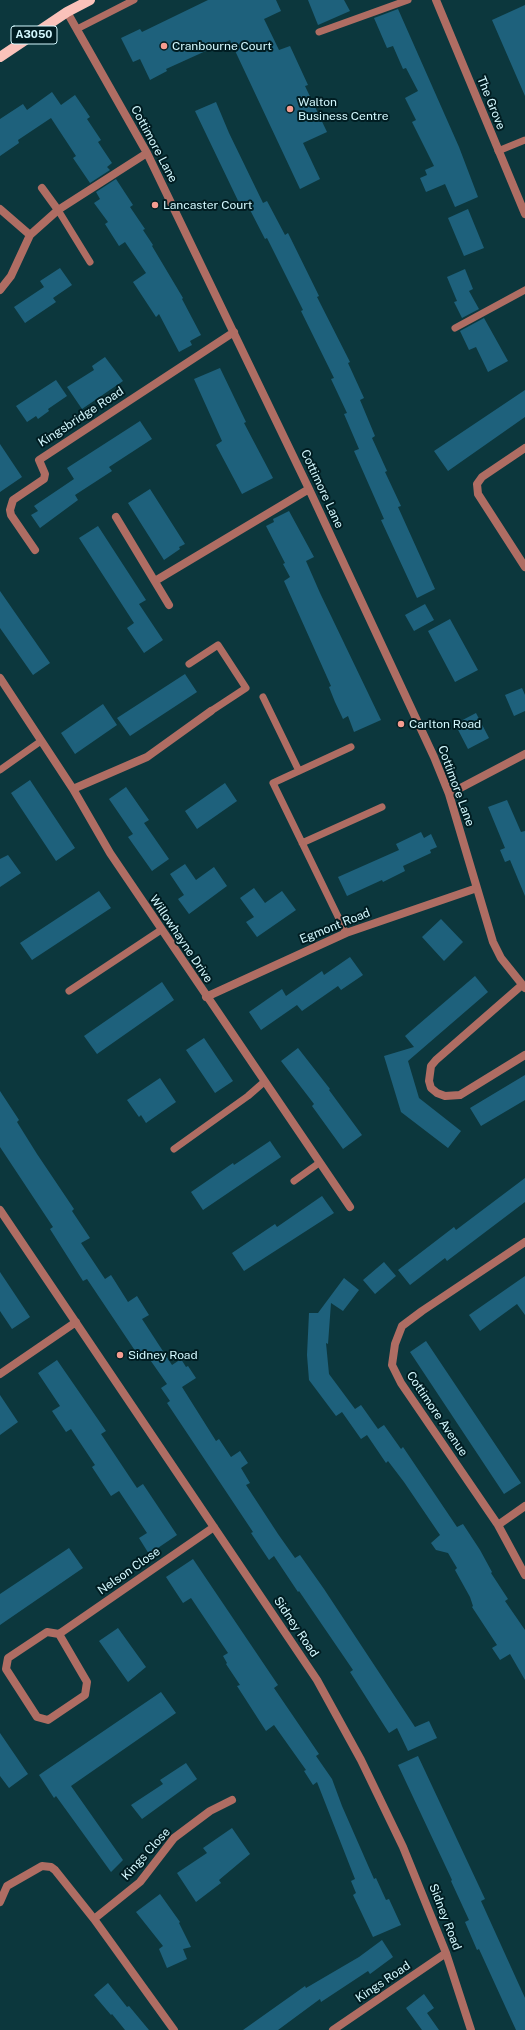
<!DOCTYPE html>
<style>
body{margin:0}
canvas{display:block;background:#0c373d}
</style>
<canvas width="525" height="2030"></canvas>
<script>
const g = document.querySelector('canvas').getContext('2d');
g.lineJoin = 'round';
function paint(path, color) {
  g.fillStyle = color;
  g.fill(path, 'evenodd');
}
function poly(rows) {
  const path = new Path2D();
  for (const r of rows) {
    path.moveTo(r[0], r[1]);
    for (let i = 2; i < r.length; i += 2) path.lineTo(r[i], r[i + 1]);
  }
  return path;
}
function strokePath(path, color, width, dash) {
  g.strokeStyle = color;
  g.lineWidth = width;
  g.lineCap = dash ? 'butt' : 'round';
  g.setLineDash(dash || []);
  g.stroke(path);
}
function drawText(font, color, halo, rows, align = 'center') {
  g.font = font + ' "Public Sans",sans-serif';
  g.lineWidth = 4;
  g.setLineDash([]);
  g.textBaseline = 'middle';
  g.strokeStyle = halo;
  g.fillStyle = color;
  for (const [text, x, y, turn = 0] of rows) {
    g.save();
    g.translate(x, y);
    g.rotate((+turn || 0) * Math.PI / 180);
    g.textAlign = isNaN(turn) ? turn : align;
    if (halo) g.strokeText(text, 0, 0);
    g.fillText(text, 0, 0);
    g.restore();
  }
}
paint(poly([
 [208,0,276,0,281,11,264,19,279,50,290,46,308,85,305,86,327,132,303,143,320,179,300,189,230,40,166,69,167,71,150,80,140,59,133,62,121,38,140,29,142,32],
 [308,0,344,0,350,11,318,25],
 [525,5,525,96,492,20],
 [398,9,459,147,478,197,455,207,445,184,426,192,420,178,427,175,425,170,434,166,412,122,416,120,405,98,418,91,406,68,403,69,393,46,387,48,374,18],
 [52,92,61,105,75,95,90,117,87,119,101,140,98,142,112,163,107,167,110,170,90,183,73,158,76,156,51,118,18,140,19,143,0,156,0,119,23,104,27,110],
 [216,102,229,133,263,203,267,201,285,235,288,233,319,296,317,297,350,362,348,363,364,398,360,400,375,436,372,438,387,471,385,472,401,506,398,507,435,589,417,598,381,520,384,519,354,451,359,449,344,414,347,413,331,379,334,378,301,311,303,310,267,238,265,239,248,206,242,209,195,111],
 [116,179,133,205,130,207,145,229,143,230,153,245,152,246,183,298,182,299,201,335,190,341,192,345,179,352,159,314,156,317,133,282,146,273,125,242,119,246,105,224,108,222,94,203,100,199,96,192],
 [468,209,484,248,464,256,448,218],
 [60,268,72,285,53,298,56,302,25,323,14,307,44,287,40,281],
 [465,269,473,289,469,291,479,309,462,318,454,302,457,301,447,277],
 [484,318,508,361,488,372,476,347,469,350,460,331],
 [105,357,123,381,82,409,67,387,94,370,92,366],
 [220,368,246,422,244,423,273,478,242,494,216,445,222,441,194,379],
 [56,380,67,396,48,409,49,411,38,419,36,416,27,422,16,406],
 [525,390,525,417,448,471,434,451],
 [140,421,152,439,109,467,112,471,75,495,78,500,40,528,31,515,38,511,34,506,74,479,67,468],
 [0,444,22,477,0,492],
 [150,489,185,544,179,547,180,549,164,560,128,503],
 [289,511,314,557,306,561,320,593,381,720,354,732,348,716,343,719,335,702,329,687,331,686,284,581,290,577,283,564,285,563,266,526,274,522,273,519],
 [98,526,146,600,139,604,163,640,144,653,127,628,134,623,79,538],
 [0,591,50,663,33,675,0,628],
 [425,604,434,620,414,631,405,615],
 [450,619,478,670,455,682,428,631],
 [185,674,197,692,130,736,117,718],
 [522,688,525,695,525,711,514,716,505,695],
 [103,704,117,725,75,754,61,733],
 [476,713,489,738,468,749,455,724],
 [30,780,75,848,56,861,11,793],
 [225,783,237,801,197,829,185,811],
 [126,787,149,820,144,823,169,859,152,871,128,837,133,834,109,799],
 [507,800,521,832,525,831,525,896,510,860,505,862,500,850,505,848,488,807],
 [421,832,424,838,431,834,437,847,430,850,431,853,403,866,405,871,383,882,382,880,347,896,338,877,399,850,396,844],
 [8,855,21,873,0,887,0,859],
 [185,864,196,880,214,867,227,886,189,914,178,899,184,895,170,874],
 [254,888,265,903,282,891,296,910,257,937,246,922,254,917,240,898],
 [99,891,111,908,32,960,20,943],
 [441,919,463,942,444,961,422,937],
 [350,957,363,975,341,990,338,986,302,1011,297,1005,261,1030,249,1012,282,989,286,996,322,971,324,975],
 [475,976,488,992,408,1061,419,1098,461,1131,448,1148,401,1112,384,1056,414,1047,405,1036],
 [162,982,174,1000,97,1054,84,1036],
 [204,1038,233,1081,215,1093,186,1050],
 [298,1048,330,1089,329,1090,362,1135,343,1149,312,1106,314,1104,281,1061],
 [525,1075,525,1100,481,1126,470,1108],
 [160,1078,176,1102,146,1123,141,1115,139,1117,127,1100],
 [0,1091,19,1120,17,1122,37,1154,74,1209,72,1211,90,1238,81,1243,105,1279,111,1275,128,1302,137,1296,149,1315,142,1319,172,1365,181,1359,186,1367,188,1366,196,1378,182,1387,216,1441,219,1439,231,1457,240,1451,248,1463,241,1468,250,1483,246,1485,278,1534,295,1558,300,1555,324,1589,415,1727,429,1721,437,1738,408,1751,397,1728,389,1733,350,1672,353,1670,299,1591,298,1592,274,1556,269,1560,251,1533,253,1532,167,1403,170,1401,161,1388,167,1384,146,1354,140,1358,87,1279,83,1281,50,1229,53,1227,0,1147],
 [270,1141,281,1157,203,1210,191,1192,233,1163,234,1165],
 [525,1178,525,1202,447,1261,445,1258,410,1285,398,1270,454,1227,456,1230],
 [322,1196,334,1213,244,1271,232,1253,275,1224,277,1227],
 [384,1262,396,1276,375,1294,363,1280],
 [0,1272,30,1317,12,1329,0,1311],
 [525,1276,525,1315,517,1304,480,1331,469,1315],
 [344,1278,359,1290,343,1311,331,1303,328,1344,326,1343,329,1374,355,1409,361,1405,378,1429,384,1425,401,1449,403,1447,457,1527,463,1524,480,1550,492,1572,491,1573,508,1599,505,1601,525,1630,525,1680,510,1654,500,1660,492,1648,497,1645,472,1607,473,1606,470,1597,455,1570,457,1568,448,1553,436,1550,431,1543,440,1535,404,1482,388,1461,386,1463,367,1435,361,1439,342,1412,336,1416,309,1380,307,1355,309,1313,318,1313],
 [426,1341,521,1483,504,1494,410,1352],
 [57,1360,106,1431,101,1434,137,1488,143,1484,177,1535,149,1554,139,1538,147,1533,119,1491,111,1496,92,1467,95,1465,71,1429,66,1432,52,1411,60,1406,38,1373],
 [0,1395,18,1422,0,1435],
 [69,1548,83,1568,0,1625,0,1594],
 [193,1559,278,1685,274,1688,319,1754,316,1756,332,1779,342,1806,374,1879,376,1878,386,1900,389,1899,401,1925,373,1937,353,1895,356,1893,351,1881,355,1879,317,1782,313,1785,304,1771,306,1770,274,1725,266,1731,237,1686,240,1685,226,1664,227,1663,223,1656,228,1653,191,1598,183,1603,166,1577],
 [118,1628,146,1667,128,1682,99,1641],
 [161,1692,176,1713,71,1786,123,1860,111,1872,56,1796,54,1798,39,1775],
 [0,1733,28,1774,9,1788,0,1776],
 [418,1756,485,1899,481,1901,525,1998,525,2030,516,2030,479,1949,477,1950,465,1922,469,1920,451,1881,452,1880,398,1765],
 [186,1763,197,1779,142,1819,131,1805,163,1784,160,1780],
 [232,1828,250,1854,219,1880,221,1883,196,1902,177,1873,207,1853,203,1848],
 [160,1894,180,1922,179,1923,191,1947,183,1949,187,1959,167,1968,159,1949,163,1946,136,1912],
 [382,1940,393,1957,370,1974,368,1971,321,2002,320,1999,278,2030,243,2030,305,1986,306,1988,359,1957],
 [108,1983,127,2007,129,2006,149,2030,125,2030,112,2014,111,2015,94,1995],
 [424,1994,434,2008,427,2013,439,2030,422,2030,406,2008]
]), '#1e617c');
strokePath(poly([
 [77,29,134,0],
 [319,32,408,0],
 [498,151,525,140],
 [58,210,90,262],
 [455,328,525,290],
 [189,664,218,645,246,688,211,711],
 [263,697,299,771],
 [0,770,41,741],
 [302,843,382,807],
 [346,933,273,783,351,747],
 [69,991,161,930],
 [174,1149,248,1096,264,1082],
 [294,1181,319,1163]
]), '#af6d63', 7);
strokePath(poly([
 [436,0,525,214],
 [67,12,147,153,309,489,434,757,449,794,493,942,501,958,525,988],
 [42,188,58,210],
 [0,209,30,235],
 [0,290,11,276,30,235,58,210,147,153],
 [525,448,482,477,477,484,478,494,525,567],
 [116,517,169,605],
 [35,550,11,515,10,510,13,500,44,479,45,474,39,460,234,332],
 [155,581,309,489],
 [0,678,73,789,110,853,350,1207],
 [73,789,147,757,211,711],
 [449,794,525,754],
 [522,985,436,1060,431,1066,429,1081,431,1088,437,1093,445,1096,460,1095,525,1055],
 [206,997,346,933,477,888],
 [0,1210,317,1680,361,1760,403,1847,446,1953,471,2030],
 [525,1242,422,1311,402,1326,395,1344,392,1365,401,1383,498,1525,525,1575],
 [0,1374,76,1322],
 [498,1525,525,1506],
 [59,1634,87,1682,85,1695,48,1720,37,1717,6,1669,8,1658,47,1632,59,1634,214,1527],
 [0,1902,7,1886,42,1866,51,1867,55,1870,94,1919,174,2030],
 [94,1919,140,1882,174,1838,210,1811,232,1800],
 [333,2030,446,1953]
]), '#af6d63', 8);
strokePath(poly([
 [0,57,67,12,90,0]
]), '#fac2ba', 10);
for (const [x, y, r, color] of [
 [164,46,4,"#f59c90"],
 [290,109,4,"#f59c90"],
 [155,205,4,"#f59c90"],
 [401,724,4,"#f59c90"],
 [120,1355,4,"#f59c90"]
]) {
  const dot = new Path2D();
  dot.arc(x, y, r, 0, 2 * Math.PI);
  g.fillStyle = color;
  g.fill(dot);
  strokePath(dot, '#001d22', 1.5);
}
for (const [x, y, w] of [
 [34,35,46]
]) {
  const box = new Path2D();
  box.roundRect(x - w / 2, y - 9, w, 18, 3);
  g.fillStyle = '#001d22';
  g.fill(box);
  strokePath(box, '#d3f8fe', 1);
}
drawText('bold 11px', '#d3f8fe', null, [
 ["A3050",34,35]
]);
drawText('12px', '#d3f8fe', '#001d22', [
 ["Cranbourne Court",172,46],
 ["Walton",298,102],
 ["Business Centre",298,116],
 ["Lancaster Court",163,205],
 ["Carlton Road",409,724],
 ["Sidney Road",128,1355]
], 'left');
drawText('12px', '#d3f8fe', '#001d22', [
 ["The Grove",491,103,68],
 ["Cottimore Lane",154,144,62],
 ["Kingsbridge Road",81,417,-33],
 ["Cottimore Lane",322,489,65],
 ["Cottimore Lane",456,786,70],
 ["Egmont Road",335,926,-22],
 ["Willowhayne Drive",181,939,56],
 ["Cottimore Avenue",437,1414,56],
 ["Nelson Close",129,1571,-35],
 ["Sidney Road",296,1627,56],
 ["Kings Close",146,1854,-48],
 ["Sidney Road",445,1917,69],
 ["Kings Road",383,1982,-34]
]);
</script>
